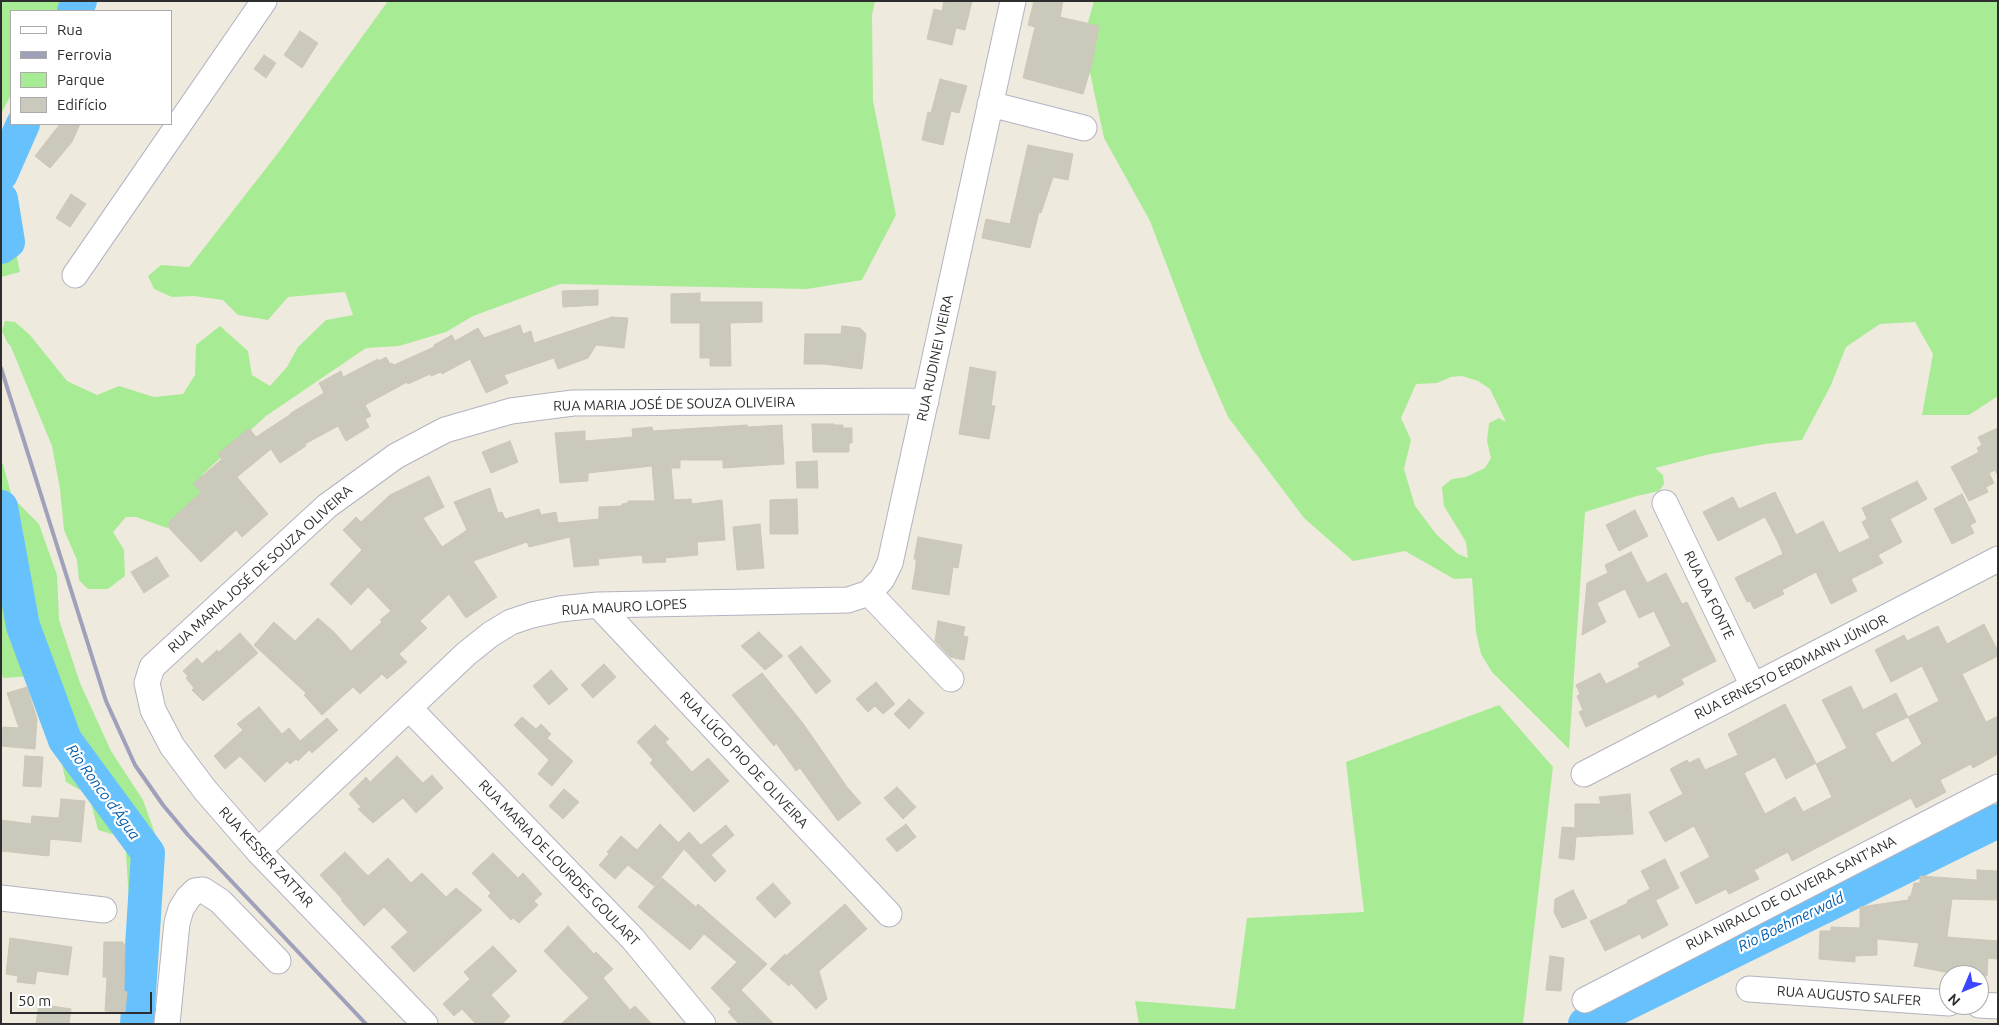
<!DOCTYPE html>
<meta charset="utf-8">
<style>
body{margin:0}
#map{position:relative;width:1999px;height:1025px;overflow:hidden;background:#efeade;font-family:Ubuntu,sans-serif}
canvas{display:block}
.frame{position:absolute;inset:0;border:2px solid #2d2d2d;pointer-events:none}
.legend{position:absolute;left:10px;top:10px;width:162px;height:115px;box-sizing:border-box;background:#fff;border:1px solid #ababab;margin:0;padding:6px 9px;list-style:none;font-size:15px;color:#2d2d2d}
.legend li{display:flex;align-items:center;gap:10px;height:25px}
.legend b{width:25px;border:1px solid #ababab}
.north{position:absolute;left:1939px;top:965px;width:50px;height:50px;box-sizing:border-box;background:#fff;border:1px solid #ababab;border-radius:50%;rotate:225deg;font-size:14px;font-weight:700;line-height:20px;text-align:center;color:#2d2d2d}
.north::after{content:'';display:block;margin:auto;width:18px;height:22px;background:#3b47ff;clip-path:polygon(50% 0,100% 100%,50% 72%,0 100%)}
.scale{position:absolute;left:10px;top:992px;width:142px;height:22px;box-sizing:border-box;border:2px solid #2d2d2d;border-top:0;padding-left:6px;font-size:15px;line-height:18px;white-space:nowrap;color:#2d2d2d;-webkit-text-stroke:4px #fff;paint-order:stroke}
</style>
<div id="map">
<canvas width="1999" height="1025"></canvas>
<div class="frame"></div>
<ul class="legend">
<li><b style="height:6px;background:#fff"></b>Rua</li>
<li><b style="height:6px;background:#9fa0b9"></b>Ferrovia</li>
<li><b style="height:14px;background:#a8eb95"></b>Parque</li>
<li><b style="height:14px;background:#cbc8bc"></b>Edifício</li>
</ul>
<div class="north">N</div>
<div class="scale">50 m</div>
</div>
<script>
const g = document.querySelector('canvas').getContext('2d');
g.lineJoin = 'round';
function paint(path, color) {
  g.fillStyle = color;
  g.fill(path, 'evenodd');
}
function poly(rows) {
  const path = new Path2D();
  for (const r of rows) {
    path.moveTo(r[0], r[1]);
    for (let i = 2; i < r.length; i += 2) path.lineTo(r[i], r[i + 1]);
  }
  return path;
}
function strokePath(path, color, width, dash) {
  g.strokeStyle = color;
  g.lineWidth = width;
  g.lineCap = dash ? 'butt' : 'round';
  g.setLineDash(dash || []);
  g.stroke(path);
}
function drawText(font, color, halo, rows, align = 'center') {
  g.font = font + ' Ubuntu,sans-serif';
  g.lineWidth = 4.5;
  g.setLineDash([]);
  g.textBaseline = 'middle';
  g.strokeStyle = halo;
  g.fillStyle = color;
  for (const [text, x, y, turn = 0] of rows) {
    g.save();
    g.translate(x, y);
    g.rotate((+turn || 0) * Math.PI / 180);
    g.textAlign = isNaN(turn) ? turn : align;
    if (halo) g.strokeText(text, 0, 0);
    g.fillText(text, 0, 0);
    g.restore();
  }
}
paint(poly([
 [1,1,61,1,56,11,11,11,11,95,1,114],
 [388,1,875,1,872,15,873,101,896,215,862,280,807,289,560,284,473,316,446,332,399,346,366,348,266,416,203,474,199,498,187,513,167,528,136,517,126,517,113,532,124,550,125,576,108,589,88,589,79,580,77,560,64,530,60,489,52,446,11,347,7,342,2,331,5,321,15,322,30,335,67,381,97,395,119,386,154,397,183,394,195,375,196,345,220,326,248,351,252,375,270,386,287,367,298,347,326,320,353,315,345,292,288,297,268,320,238,315,223,300,194,296,172,297,154,289,148,276,161,265,189,267,278,153],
 [1094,1,1998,1,1998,396,1969,415,1922,415,1933,354,1915,322,1880,324,1846,347,1831,385,1802,440,1765,444,1706,455,1655,468,1663,475,1664,484,1659,491,1637,496,1585,512,1569,749,1492,672,1481,654,1476,632,1472,578,1454,579,1405,551,1353,561,1304,518,1228,417,1201,355,1150,221,1104,138,1083,40],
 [1462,376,1478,381,1490,389,1506,422,1499,418,1489,423,1487,441,1491,458,1485,468,1466,477,1452,479,1442,487,1444,506,1466,542,1468,558,1458,554,1436,534,1415,506,1404,469,1411,440,1401,418,1416,384,1437,383,1451,377],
 [1,236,15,249,20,272,1,277],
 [1,463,3,464,12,497,39,524,57,575,59,620,80,683,111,751,143,800,163,856,160,929,152,1024,130,1024,133,965,125,838,98,830,89,795,66,782,50,712,34,676,3,678,1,667,1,595,3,593,4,560,1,556],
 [1499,705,1553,767,1523,1024,1139,1024,1135,1001,1235,1009,1247,918,1364,912,1346,762]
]), '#a8eb95');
strokePath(poly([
 [74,11,80,1],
 [1,174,23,124],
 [1,199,8,242,1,247],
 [1,507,23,626,65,740,148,853,137,1024],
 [1585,1024,1998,821]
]), '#67c1fc', 34);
const building = poly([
 [944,1,972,1,965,30,956,28,952,45,927,39,934,9,942,11,944,1],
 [1034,1,1063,1,1060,17,1099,26,1091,67,1083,94,1023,78,1035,27,1028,25,1034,1],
 [300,31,318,43,302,68,284,55,300,31],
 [264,55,276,63,266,78,254,69,264,55],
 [940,79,967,86,959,113,951,111,943,145,922,140,928,112,931,113,940,79],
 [60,124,80,124,72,142,50,168,35,156,60,124],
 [1028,145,1073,154,1068,180,1053,177,1041,213,1039,212,1030,248,982,238,986,219,1010,224,1028,145],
 [71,194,86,204,70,227,56,218,71,194],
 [598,290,598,305,563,307,562,291,598,290],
 [700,293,700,302,762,302,762,322,730,323,731,366,710,366,710,358,700,358,700,323,671,323,671,294,700,293],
 [612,317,628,318,624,348,596,345,588,358,558,369,554,358,504,375,508,383,486,393,470,359,442,374,441,372,431,376,430,374,408,384,407,382,365,405,371,416,365,419,369,427,346,441,338,426,305,444,306,446,280,463,271,449,237,477,268,514,242,537,236,530,201,562,169,528,169,522,201,492,193,484,222,459,218,454,249,428,256,437,291,414,291,413,324,393,319,383,341,371,343,377,378,359,379,361,386,357,390,364,392,363,394,365,434,347,434,345,452,335,455,341,478,328,484,338,520,325,523,334,531,331,534,343,612,317],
 [842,326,860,328,866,334,862,369,824,364,804,364,805,334,841,334,842,326],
 [970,367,996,372,991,406,995,406,989,439,959,434,970,367],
 [812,424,834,424,834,425,843,425,843,428,852,428,852,443,849,443,849,452,813,452,812,424],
 [747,425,747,427,782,425,784,464,723,468,723,460,680,460,680,468,671,468,674,500,691,499,692,504,722,500,725,540,697,542,698,555,665,558,666,562,643,563,642,555,598,559,599,565,574,567,570,537,529,547,527,542,473,561,497,597,466,618,449,594,420,621,427,628,399,654,407,662,387,679,382,674,360,694,353,687,322,715,304,695,306,693,254,645,274,622,295,641,318,618,334,632,351,651,382,622,380,620,391,611,368,587,351,605,330,584,362,550,343,530,356,517,361,522,390,495,429,476,444,507,423,518,442,547,467,530,454,502,490,488,498,513,502,512,505,519,539,509,541,515,556,512,558,523,599,519,599,507,622,506,622,504,628,503,628,501,655,501,652,466,588,473,588,481,560,483,555,433,585,431,585,441,633,437,632,429,652,427,653,431,747,425],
 [1998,428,1998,476,1995,470,1989,473,1994,483,1986,487,1988,492,1969,501,1951,467,1979,452,1977,448,1982,445,1978,437,1998,428],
 [510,441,518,462,491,473,482,452,510,441],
 [817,461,818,488,797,488,796,462,817,461],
 [1917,481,1927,499,1890,519,1902,542,1878,555,1883,563,1851,579,1857,591,1831,604,1816,572,1782,590,1784,594,1754,609,1750,601,1747,602,1735,578,1783,554,1778,542,1765,517,1718,541,1703,512,1733,497,1739,509,1775,492,1796,535,1823,521,1839,553,1870,538,1862,522,1867,519,1862,508,1917,481],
 [1962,494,1976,522,1970,525,1974,533,1952,544,1934,509,1962,494],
 [797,499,798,534,770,534,770,500,797,499],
 [1635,510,1648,536,1619,551,1606,525,1635,510],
 [760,524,764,568,737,570,733,527,760,524],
 [918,537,962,545,958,568,953,567,949,595,912,589,916,565,916,559,914,559,918,537],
 [1631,552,1647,583,1666,573,1682,604,1687,602,1716,661,1681,679,1684,684,1658,698,1656,694,1586,727,1579,712,1583,710,1577,696,1580,694,1576,685,1600,673,1606,684,1640,667,1638,663,1671,646,1654,611,1639,618,1625,589,1597,603,1606,622,1582,635,1587,583,1608,573,1605,565,1631,552],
 [157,557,169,576,144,593,131,572,157,557],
 [938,621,965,627,963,636,968,637,964,660,950,657,935,641,938,621],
 [1984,624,1998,651,1998,656,1962,674,1986,722,1998,716,1998,754,1973,768,1971,764,1940,780,1946,792,1916,808,1911,798,1792,861,1788,852,1754,870,1759,879,1729,894,1726,889,1696,904,1680,873,1710,857,1694,826,1665,842,1649,812,1683,794,1670,769,1687,760,1689,763,1699,758,1705,770,1738,755,1728,734,1785,704,1816,763,1786,779,1775,757,1744,773,1765,814,1795,797,1803,812,1832,797,1816,764,1847,748,1822,700,1851,686,1863,710,1896,693,1908,717,1875,733,1892,763,1922,744,1908,717,1939,701,1922,666,1891,682,1875,650,1904,635,1907,641,1938,626,1947,644,1984,624],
 [759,632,783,656,765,670,741,646,759,632],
 [240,633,258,653,203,701,192,690,194,688,186,678,188,676,183,671,197,658,202,664,217,650,219,652,240,633],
 [801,646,831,681,816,694,788,656,801,646],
 [604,664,616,677,593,698,581,685,604,664],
 [551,670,568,689,549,705,533,686,551,670],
 [762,673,802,722,847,787,861,803,838,821,800,768,796,771,776,743,774,746,732,695,762,673],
 [876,682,895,704,883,714,875,706,868,712,856,699,876,682],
 [27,687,37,719,35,749,1,746,3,727,19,728,7,693,27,687],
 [909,699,924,713,909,729,894,714,909,699],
 [259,707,282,734,289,728,300,741,327,718,338,730,312,753,301,741,309,750,298,761,296,759,290,764,287,761,265,782,240,756,225,769,214,756,243,730,237,724,259,707],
 [522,717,536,729,541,724,551,734,547,738,573,761,552,786,538,774,549,760,514,725,522,717],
 [655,725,669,739,665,742,692,772,708,758,729,781,694,812,650,763,653,760,637,742,655,725],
 [25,756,43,757,41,787,23,786,25,756],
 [397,756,423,783,432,775,443,788,416,813,403,798,373,823,358,809,361,807,349,794,366,777,370,782,397,756],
 [897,787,916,807,903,819,884,798,897,787],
 [564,789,579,802,563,819,549,806,564,789],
 [1630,794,1633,834,1576,837,1574,860,1559,858,1562,827,1575,828,1575,804,1601,804,1599,797,1630,794],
 [61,799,85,801,81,842,50,839,49,856,1,851,1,820,31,824,32,816,59,818,61,799],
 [660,824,680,844,679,842,689,832,701,845,726,825,734,835,711,855,726,871,715,882,684,849,654,886,628,865,615,879,599,865,609,854,607,852,621,836,637,850,660,824],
 [906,824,916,837,897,852,886,839,906,824],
 [345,852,368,876,388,858,411,883,422,873,446,897,456,888,482,910,414,972,391,947,408,932,384,907,364,926,341,900,342,899,320,875,345,852],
 [493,853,518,878,523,873,542,894,534,901,538,905,519,923,513,918,511,920,488,896,491,893,472,873,493,853],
 [1665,859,1679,888,1656,900,1641,871,1665,859],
 [1977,870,1998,871,1997,900,1952,899,1947,937,1998,941,1998,959,1988,958,1987,976,1950,973,1914,966,1919,943,1877,939,1877,955,1855,956,1855,962,1819,959,1820,931,1831,931,1831,927,1860,928,1860,907,1908,900,1909,896,1911,896,1914,883,1920,883,1920,876,1977,880,1977,870],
 [662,878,696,907,698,904,767,964,741,990,774,1024,739,1024,728,1012,731,1009,711,988,737,962,704,934,690,950,638,907,662,878],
 [773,883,791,903,775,918,756,898,773,883],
 [1650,889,1668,925,1642,939,1640,934,1605,951,1590,921,1628,903,1627,901,1650,889],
 [1573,890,1587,918,1562,928,1554,912,1555,899,1573,890],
 [845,904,867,929,819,971,827,999,816,1009,791,983,789,986,770,969,785,954,786,956,845,904],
 [568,926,594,954,596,952,613,969,603,978,630,1010,635,1006,652,1024,561,1024,589,998,544,951,568,926],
 [10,938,72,947,68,975,37,971,35,984,17,982,18,976,6,974,10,938],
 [104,942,123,942,125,946,124,991,127,992,125,1012,105,1011,107,977,103,977,104,942],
 [493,946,517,971,491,995,510,1016,502,1024,476,1024,462,1009,454,1016,443,1004,470,979,464,972,493,946],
 [1550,956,1564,958,1561,991,1546,990,1550,956],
 [39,1004,71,1009,69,1024,36,1024,39,1004]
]);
paint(building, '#cbc8bc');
strokePath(building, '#ccc7b7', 1);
const minor = poly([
 [990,104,1084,128],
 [75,275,264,1],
 [1665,503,1753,686],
 [869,593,951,679],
 [598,605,889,914],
 [409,708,633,939,703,1024],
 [1584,774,1998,559],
 [258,851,466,654,491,634,511,622,532,615,560,609,598,605,848,600,869,593,882,579,890,563,1013,1],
 [1,898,104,910],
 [1749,989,1949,1003],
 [1585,1000,1998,787],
 [1979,1005,1998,1006],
 [167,1024,177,923,181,909,188,898,195,891,203,890,220,901,278,961],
 [425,1024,258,851,205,790,172,746,153,710,147,683,152,667,327,506,396,456,445,430,511,411,573,403,926,401]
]);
strokePath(minor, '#b2b3c2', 27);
strokePath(minor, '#fff', 25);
strokePath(poly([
 [1,368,106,701,135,765,163,805,188,835,366,1024]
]), '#9fa0b9', 4);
drawText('14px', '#2d2d2d', '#fff', [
 ["RUA RUDINEI VIEIRA",935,358,-78],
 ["RUA MARIA JOSÉ DE SOUZA OLIVEIRA",674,404,-1],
 ["RUA MARIA JOSÉ DE SOUZA OLIVEIRA",260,569,-42],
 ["RUA DA FONTE",1709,595,64],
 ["RUA MAURO LOPES",624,607,-3],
 ["RUA ERNESTO ERDMANN JÚNIOR",1791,667,-27],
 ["RUA LÚCIO PIO DE OLIVEIRA",744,760,47],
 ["RUA KESSER ZATTAR",266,857,47],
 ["RUA MARIA DE LOURDES GOULART",559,863,46],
 ["RUA NIRALCI DE OLIVEIRA SANT'ANA",1791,893,-27],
 ["RUA AUGUSTO SALFER",1849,996,4]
]);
drawText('italic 15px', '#005cad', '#fff', [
 ["Rio Ronco d'Água",103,792,54],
 ["Rio Boehmerwald",1791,922,-26]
]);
</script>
